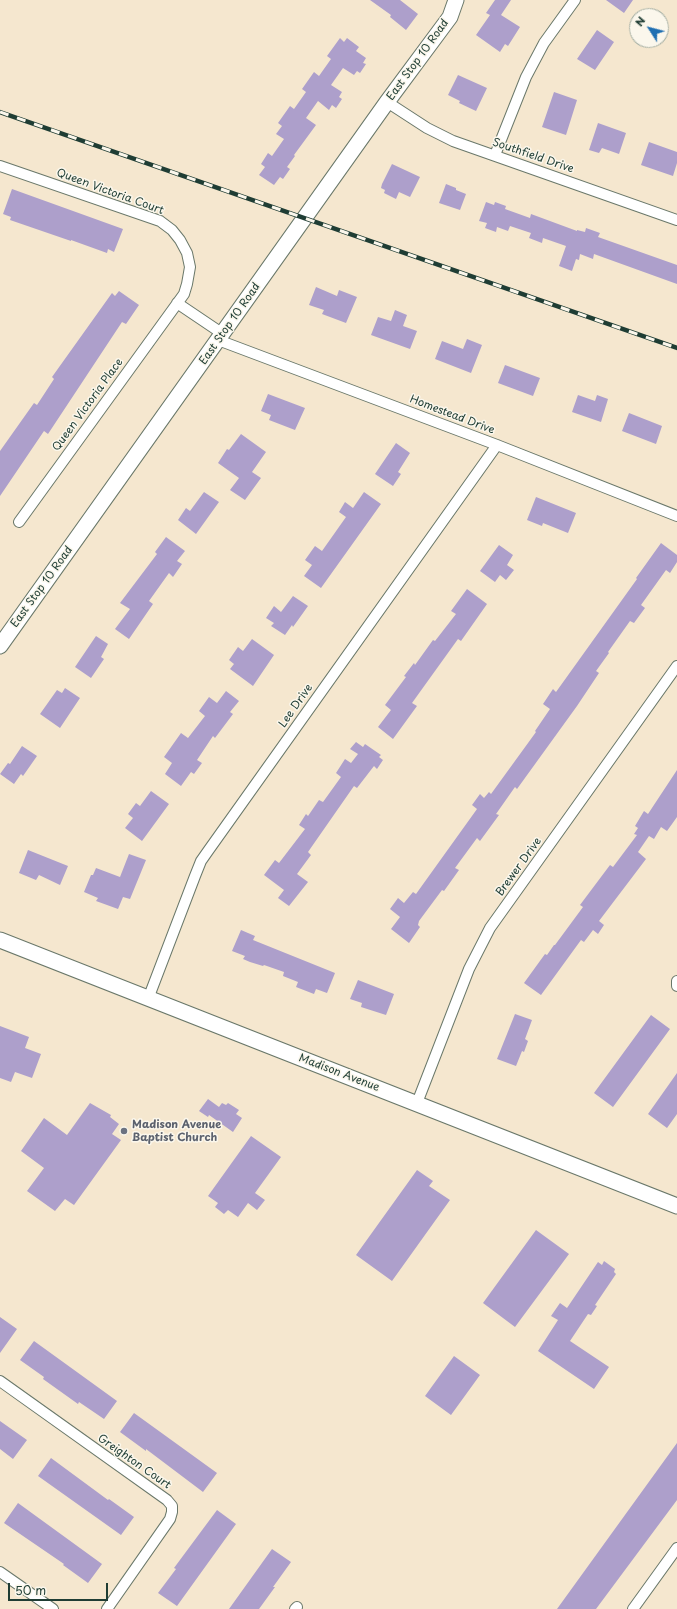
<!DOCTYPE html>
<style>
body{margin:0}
#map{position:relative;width:677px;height:1609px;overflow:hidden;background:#f5e7cf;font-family:"Playpen Sans",sans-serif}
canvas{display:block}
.north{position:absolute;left:629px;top:8px;width:40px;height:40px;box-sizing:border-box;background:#fbf7ec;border:1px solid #a3ada2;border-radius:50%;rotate:306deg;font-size:11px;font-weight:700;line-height:16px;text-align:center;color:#1f3d34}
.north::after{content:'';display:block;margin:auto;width:14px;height:18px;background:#1f6fb2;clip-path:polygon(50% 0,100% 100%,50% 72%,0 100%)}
.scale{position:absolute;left:8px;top:1583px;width:100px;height:18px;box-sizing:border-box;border:2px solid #1f3d34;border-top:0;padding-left:5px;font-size:12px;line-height:14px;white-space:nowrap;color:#1f3d34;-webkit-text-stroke:3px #fbf7ec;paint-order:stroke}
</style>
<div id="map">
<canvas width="677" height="1609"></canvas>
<div class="north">N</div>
<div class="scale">50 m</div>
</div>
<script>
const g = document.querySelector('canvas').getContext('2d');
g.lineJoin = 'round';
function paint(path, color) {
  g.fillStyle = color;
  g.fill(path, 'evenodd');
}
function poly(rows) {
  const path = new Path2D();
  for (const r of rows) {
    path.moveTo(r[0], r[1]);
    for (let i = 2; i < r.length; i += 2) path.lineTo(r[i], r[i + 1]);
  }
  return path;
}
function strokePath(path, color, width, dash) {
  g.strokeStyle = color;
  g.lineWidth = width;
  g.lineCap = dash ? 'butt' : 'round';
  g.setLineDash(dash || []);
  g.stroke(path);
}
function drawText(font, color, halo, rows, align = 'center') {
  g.font = font + ' "Playpen Sans",sans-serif';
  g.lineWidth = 3;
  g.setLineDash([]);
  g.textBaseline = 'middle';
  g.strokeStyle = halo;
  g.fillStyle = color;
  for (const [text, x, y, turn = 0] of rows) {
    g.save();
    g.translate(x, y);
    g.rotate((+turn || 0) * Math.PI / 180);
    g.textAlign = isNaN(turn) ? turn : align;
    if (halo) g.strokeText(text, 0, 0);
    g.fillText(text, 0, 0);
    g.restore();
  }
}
paint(poly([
 [370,0,400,0,418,14,406,30,390,17,391,15],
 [495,0,511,0,501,15,520,27,508,46,505,44,500,52,476,35,490,15,486,13],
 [606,0,633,0,624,13],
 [597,30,614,42,595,70,577,59],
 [340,38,344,42,347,38,359,47,356,51,366,58,363,63,366,64,360,73,357,71,354,75,343,68,331,85,342,92,339,97,342,99,336,108,332,105,329,110,318,101,306,118,316,125,294,155,295,156,287,167,290,169,283,179,280,177,274,185,259,175,265,167,261,164,268,153,272,156,284,139,276,134,282,126,278,123,290,106,294,109,306,92,302,89,314,72,319,76,331,59,327,56],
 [458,75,487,88,476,111,459,103,460,101,448,95],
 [554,92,577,100,566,135,542,127],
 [598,123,626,133,619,154,602,148,599,153,589,150],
 [649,142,677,152,677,163,673,176,641,165],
 [392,164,420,177,410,197,399,192,396,199,384,193,385,190,381,188,382,184],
 [446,184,456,188,456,190,466,194,460,210,439,203],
 [12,189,123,229,114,252,108,249,107,253,71,240,71,241,10,220,11,217,3,214],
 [486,202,494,205,495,202,506,206,505,209,530,218,531,214,577,231,577,230,585,232,586,228,600,233,598,237,677,265,677,284,594,254,593,259,580,254,579,260,576,259,572,271,559,266,566,246,543,238,542,243,529,238,531,233,510,226,508,231,497,227,496,232,485,228,487,223,479,221],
 [316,287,337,296,339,290,357,297,346,323,322,314,324,310,309,305],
 [119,291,139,305,126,324,122,322,48,434,44,431,0,496,0,451,34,403,37,405,54,379,52,377,112,293,115,296],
 [395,310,407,315,403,326,417,331,410,349,371,335,378,317,391,321],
 [467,339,482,345,471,373,435,359,442,341,463,349],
 [505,365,540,378,533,396,498,383],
 [268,394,305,408,295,430,269,420,271,415,261,411],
 [578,395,595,401,597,395,608,399,601,422,572,412],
 [629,413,662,426,656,444,622,431],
 [241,434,266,452,252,472,261,478,245,500,230,490,239,478,218,463,227,449,229,450],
 [396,443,410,453,398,472,401,474,393,486,375,474],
 [204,492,219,502,196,534,178,520,186,508,190,511],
 [364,492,381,504,321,588,304,576,312,565,305,560,315,546,322,551,346,517,339,512,345,502,353,508],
 [536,497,576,513,568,533,543,523,542,526,527,520],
 [166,537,185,551,177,561,182,564,173,577,169,573,149,601,153,604,129,639,115,629,130,609,120,603,157,554,155,552],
 [661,543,677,555,677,562,670,573,666,570,641,605,645,608,634,623,630,621,608,652,609,653,596,671,599,673,577,706,517,789,515,787,496,814,499,815,480,841,477,838,455,868,459,870,444,891,442,890,419,921,418,925,420,927,409,943,391,929,400,917,390,909,398,898,404,903,413,892,416,894,477,809,472,805,480,794,484,798,489,792,491,794,536,732,535,731,550,709,543,704,553,689,556,692,637,579,636,578],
 [499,545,513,555,507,565,514,570,506,580,500,575,495,582,480,571],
 [467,589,487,604,461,641,458,639,412,703,417,706,393,739,378,727,391,710,385,705,406,677,404,676,414,663,415,665,433,640,435,641,456,614,451,611],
 [293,596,308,606,293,627,292,625,285,635,271,626,274,623,266,618,274,606,281,612],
 [96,636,108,644,101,657,104,659,91,678,75,667],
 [252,639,274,655,253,686,230,669,234,664,229,660,238,647,243,651],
 [65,688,80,698,60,728,40,714,57,690,62,693],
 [226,691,239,701,230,712,233,714,215,738,213,736,197,760,202,763,194,774,191,772,181,786,165,774,172,763,164,757,181,733,188,738,205,716,199,711,209,697,217,703],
 [356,742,363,747,365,744,381,755,379,757,383,760,377,769,374,766,357,788,354,786,308,852,311,855,297,874,308,882,289,906,278,898,284,890,264,875,275,860,279,863,305,829,299,825,306,814,308,816,319,800,323,802,341,777,336,773,345,759,351,763,358,754,350,749],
 [22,746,37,756,23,776,21,774,14,784,0,774,8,763,10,764],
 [677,770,677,817,667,831,661,827,654,839,649,836,638,852,646,859,599,921,604,925,598,934,593,930,584,942,581,940,541,995,524,983,545,954,547,955,554,945,555,945,583,907,580,905,610,865,613,867,637,835,634,834,638,828,635,826,644,811,648,814],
 [151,791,169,804,142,841,125,828,133,818,128,814,136,803,140,806],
 [28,850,68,866,60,885,39,875,36,880,19,873],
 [129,854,146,860,130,899,123,897,118,909,96,901,98,898,84,892,91,875,93,875,96,868,120,877],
 [241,930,255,936,253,940,335,973,327,993,316,989,314,994,296,987,298,982,283,976,284,972,264,965,263,966,250,962,243,959,245,956,232,951],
 [358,980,394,994,386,1015,361,1007,362,1003,350,999],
 [515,1014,532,1020,525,1039,528,1041,524,1052,522,1051,516,1066,497,1059],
 [651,1015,670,1029,613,1107,594,1093],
 [0,1026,29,1037,25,1048,41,1054,32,1078,15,1072,11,1082,0,1078],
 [677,1073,677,1114,667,1128,648,1114],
 [208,1099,219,1107,222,1103,226,1105,228,1103,239,1110,236,1114,242,1118,233,1132,209,1115,208,1117,199,1111],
 [90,1103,111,1115,110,1117,119,1124,112,1134,121,1140,74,1205,65,1199,55,1211,27,1191,44,1168,21,1151,44,1118,67,1135],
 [251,1136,281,1157,255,1193,265,1200,257,1210,248,1203,238,1217,228,1210,224,1214,215,1207,218,1203,208,1196],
 [417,1170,433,1181,429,1186,450,1200,392,1281,356,1255],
 [536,1230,569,1254,515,1327,483,1303],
 [604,1261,615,1269,614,1272,616,1274,595,1305,597,1306,591,1315,588,1314,570,1341,609,1367,594,1389,538,1351,558,1320,551,1316,560,1303,567,1308,598,1262,602,1265],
 [0,1317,17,1329,0,1353],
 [34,1341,117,1401,104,1419,79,1402,78,1404,43,1379,44,1377,20,1360],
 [454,1356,480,1375,451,1415,425,1396],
 [134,1413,217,1473,203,1492,146,1449,146,1451,120,1432],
 [0,1421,27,1440,13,1459,0,1449],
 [677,1443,677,1500,596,1609,557,1609],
 [51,1458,108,1500,109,1499,134,1517,121,1535,38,1476],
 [18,1503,102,1564,88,1583,63,1565,64,1564,4,1523],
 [217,1510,236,1524,177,1606,158,1593,176,1569,174,1568],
 [272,1549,291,1562,273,1587,275,1587,259,1609,229,1609]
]), '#ad9fcb');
const street = poly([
 [387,102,427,128,453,141,677,220],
 [495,155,526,77,544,43,575,0],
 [0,166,160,221,172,230,180,240,187,253,190,267,187,284,184,294,19,522],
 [177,303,223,334],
 [218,340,497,445,677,516],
 [677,981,677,986],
 [148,999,195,876,201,861,208,851,497,445],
 [417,1103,469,969,490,928,677,666],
 [0,1381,167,1500,172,1506,172,1512,170,1519,107,1609],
 [0,1572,53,1609],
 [295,1609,297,1607],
 [633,1609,677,1548]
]);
const secondary = poly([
 [0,646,387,102,450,17,456,0],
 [0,940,677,1206]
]);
strokePath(street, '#6a786a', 12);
strokePath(secondary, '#6a786a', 17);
strokePath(street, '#fff', 10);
strokePath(secondary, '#fff', 15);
const rail = poly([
 [0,112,677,348]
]);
strokePath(rail, '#1f3d34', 4.5);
strokePath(rail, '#fbf7ec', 3, [9]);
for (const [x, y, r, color] of [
 [124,1131,4,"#6b7280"]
]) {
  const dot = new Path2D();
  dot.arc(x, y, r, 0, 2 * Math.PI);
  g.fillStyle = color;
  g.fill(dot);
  strokePath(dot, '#fbf7ec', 1.5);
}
drawText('11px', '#1f3d34', '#fbf7ec', [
 ["East Stop 10 Road",418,60,-54],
 ["Southfield Drive",533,156,19],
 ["Queen Victoria Court",110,192,20],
 ["East Stop 10 Road",230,324,-55],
 ["Queen Victoria Place",88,405,-54],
 ["Homestead Drive",452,415,21],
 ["East Stop 10 Road",42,587,-54],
 ["Lee Drive",296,706,-55],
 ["Brewer Drive",519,867,-54],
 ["Madison Avenue",339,1073,21],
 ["Greighton Court",134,1462,35]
]);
drawText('bold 11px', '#5b616d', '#fbf7ec', [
 ["Madison Avenue",132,1125],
 ["Baptist Church",132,1138]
], 'left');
</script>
